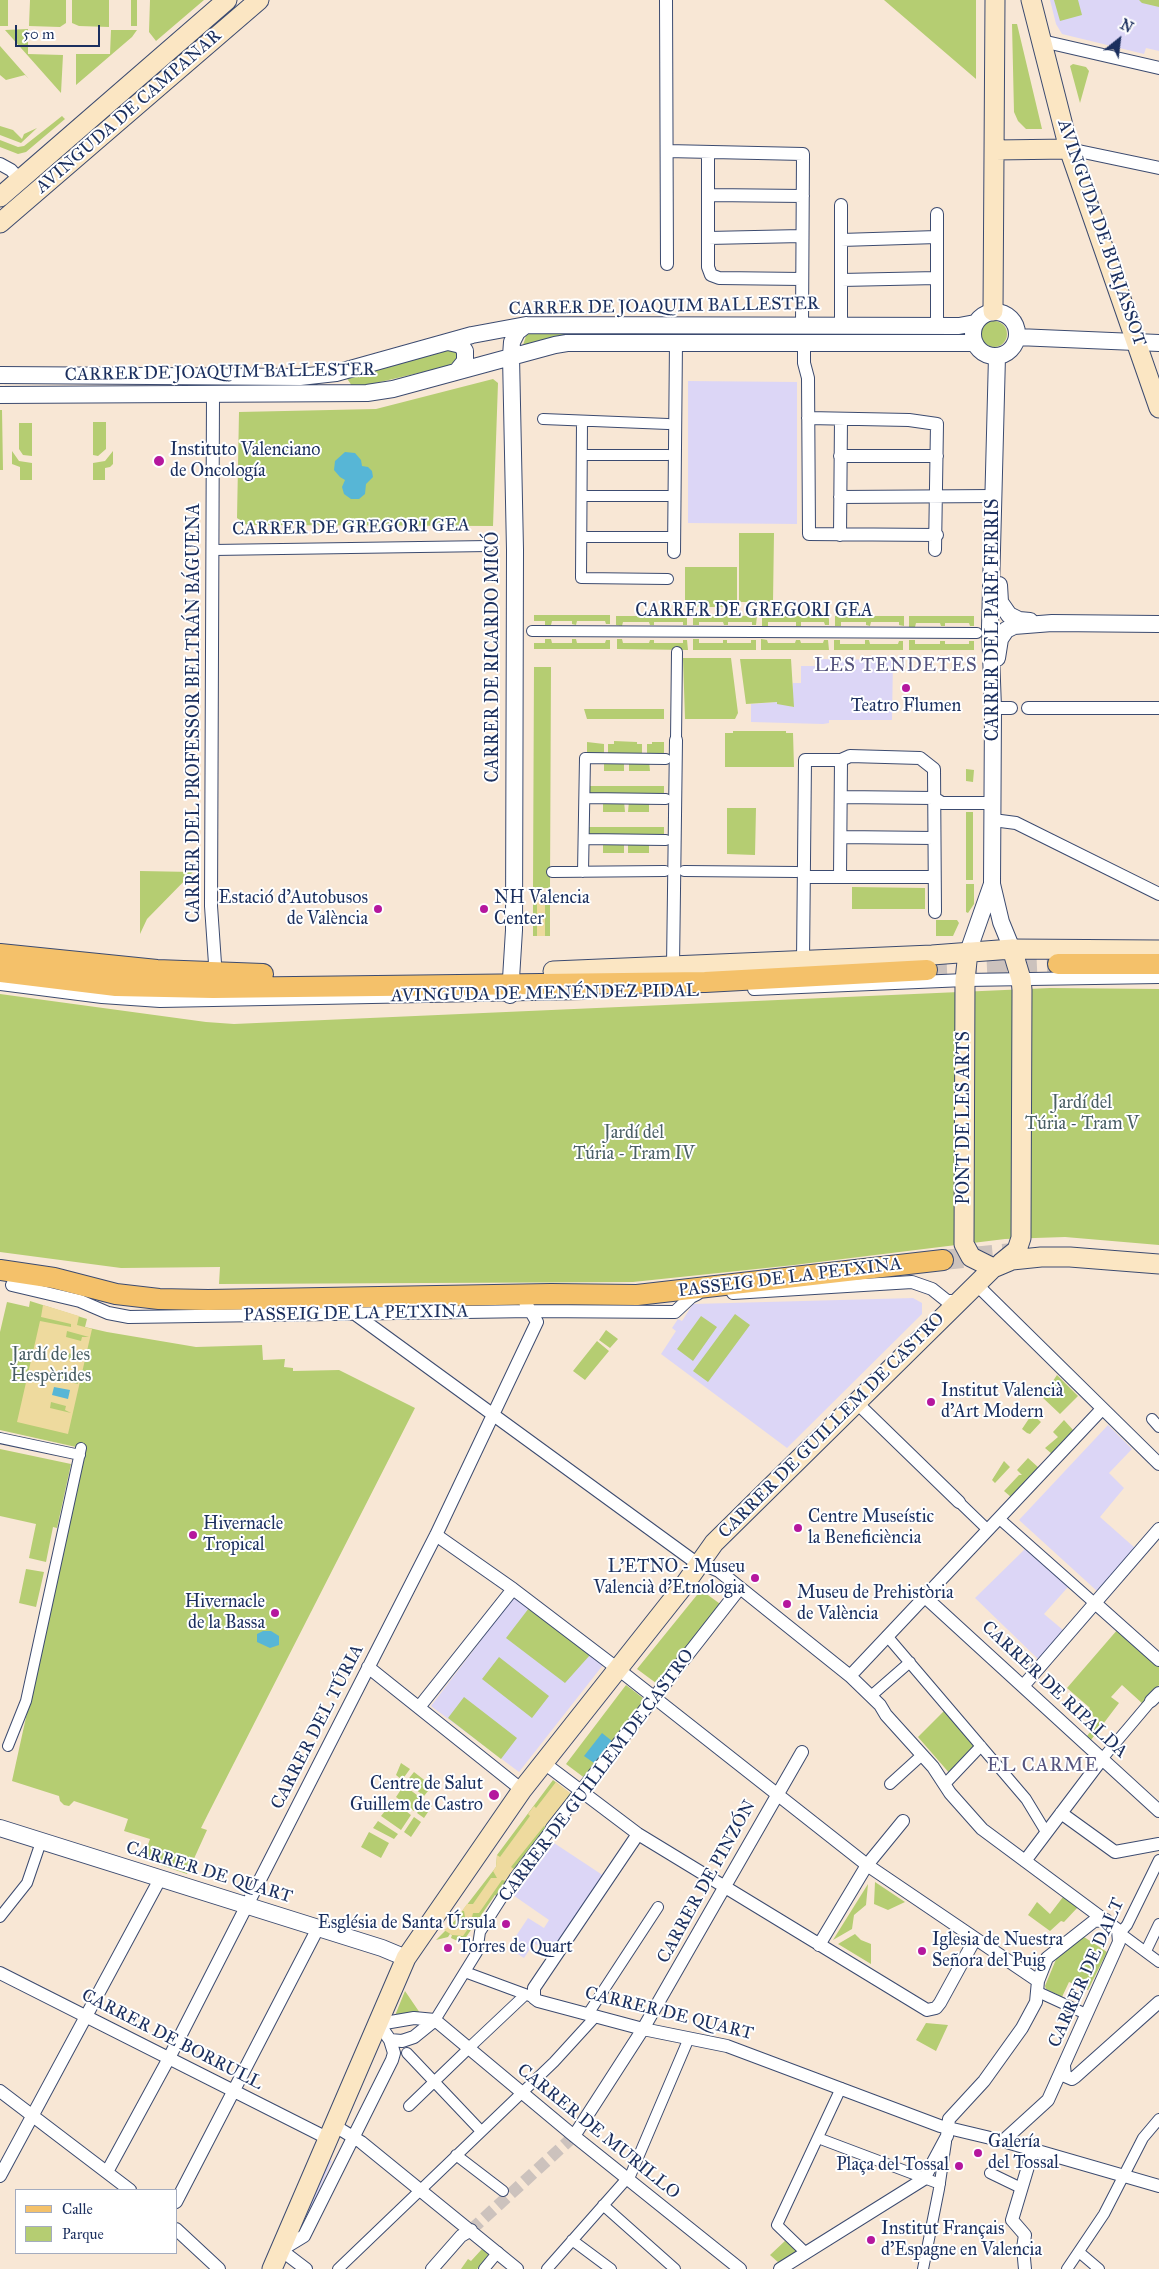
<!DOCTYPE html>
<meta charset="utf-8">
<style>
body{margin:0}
#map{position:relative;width:1159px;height:2269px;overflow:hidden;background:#f8e7d5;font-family:"IM FELL Great Primer",serif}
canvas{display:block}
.legend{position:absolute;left:15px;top:2189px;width:162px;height:65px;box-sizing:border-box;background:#fff;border:1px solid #a4acbf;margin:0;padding:6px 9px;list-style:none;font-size:15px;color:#1b2f5e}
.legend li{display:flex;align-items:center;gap:10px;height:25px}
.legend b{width:25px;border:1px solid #a4acbf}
.north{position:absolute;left:1094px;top:15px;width:50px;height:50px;-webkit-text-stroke:4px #fff;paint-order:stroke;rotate:29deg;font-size:14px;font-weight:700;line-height:20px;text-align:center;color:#1b2f5e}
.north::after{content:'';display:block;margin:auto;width:18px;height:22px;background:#1b2f5e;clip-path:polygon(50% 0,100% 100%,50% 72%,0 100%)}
.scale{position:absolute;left:15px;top:25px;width:85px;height:22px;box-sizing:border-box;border:2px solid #1b2f5e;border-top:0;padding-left:6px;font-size:15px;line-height:18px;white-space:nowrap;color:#1b2f5e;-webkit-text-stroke:4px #fff;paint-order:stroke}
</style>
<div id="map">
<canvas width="1159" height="2269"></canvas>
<ul class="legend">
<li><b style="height:6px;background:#f4c16a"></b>Calle</li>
<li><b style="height:14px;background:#b5cd72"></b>Parque</li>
</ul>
<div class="north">N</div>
<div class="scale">50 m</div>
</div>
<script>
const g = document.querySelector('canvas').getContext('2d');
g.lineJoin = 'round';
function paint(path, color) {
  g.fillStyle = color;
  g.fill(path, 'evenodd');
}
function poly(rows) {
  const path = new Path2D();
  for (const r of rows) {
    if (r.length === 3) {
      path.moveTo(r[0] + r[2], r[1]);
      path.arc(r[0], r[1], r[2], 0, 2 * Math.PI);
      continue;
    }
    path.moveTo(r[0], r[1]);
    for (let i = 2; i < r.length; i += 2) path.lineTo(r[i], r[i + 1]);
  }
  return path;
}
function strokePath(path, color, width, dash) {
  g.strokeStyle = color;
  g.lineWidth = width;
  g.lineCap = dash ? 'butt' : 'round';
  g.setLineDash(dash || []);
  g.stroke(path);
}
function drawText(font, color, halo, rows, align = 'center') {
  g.font = font + ' "IM FELL Great Primer",serif';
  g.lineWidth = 4;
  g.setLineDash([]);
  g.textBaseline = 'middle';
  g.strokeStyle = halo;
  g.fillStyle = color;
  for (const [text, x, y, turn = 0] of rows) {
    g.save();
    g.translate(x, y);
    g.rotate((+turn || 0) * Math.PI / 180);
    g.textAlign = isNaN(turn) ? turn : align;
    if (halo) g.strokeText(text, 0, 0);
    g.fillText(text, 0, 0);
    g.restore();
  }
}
paint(poly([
 [1050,0,1159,0,1159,51,1146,48,1144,54,1062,34,1056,24],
 [688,381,797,382,797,524,688,523],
 [818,659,893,660,892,720,829,720,829,723,823,724,751,722,751,704,777,702,793,707,793,683,801,683,801,666,817,666],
 [913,1298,922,1303,922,1314,787,1448,661,1354,676,1331,672,1328,678,1319,682,1321,693,1304],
 [1108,1425,1132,1449,1109,1473,1124,1488,1100,1517,1135,1548,1097,1591,1019,1520],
 [1025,1549,1068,1587,1044,1614,1063,1630,1038,1659,975,1598],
 [514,1597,603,1665,519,1772,431,1706],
 [551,1841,604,1876,551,1954,534,1943,524,1958,508,1948,528,1918,544,1928,549,1920,510,1893],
 [329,2160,332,2161,307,2217,304,2215]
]), '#dcd6f6');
paint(poly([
 [0,0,8,0,8,26,0,26],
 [30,0,66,0,66,23,60,27,29,26],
 [72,0,109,0,109,27,79,26,72,23],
 [131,0,137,0,137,26,131,26],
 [150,0,204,0,156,41,149,32],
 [884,0,976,0,976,79],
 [1054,0,1078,0,1082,15,1060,21],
 [1139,0,1159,0,1159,7,1142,3],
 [1012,24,1017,24,1042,129,1026,129,1018,121,1014,112],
 [28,29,28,54,63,55,61,93,5,30],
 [111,30,137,30,132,37,76,85,76,54,110,54],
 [0,46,29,79,25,75,6,80,0,75],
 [1073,64,1086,67,1089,71,1080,103,1070,66],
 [62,116,65,119,26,152,18,154,0,147,0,140,18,147,24,146],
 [0,126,13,130,22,139,24,134,37,128,21,143,0,135],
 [994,334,13],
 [565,332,564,335,523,345,526,336,530,333],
 [450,348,461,355,453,365,367,385,352,386,346,377],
 [493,379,498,383,493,526,247,525,237,518,239,412,376,409],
 [0,410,2,410,3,470,0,470],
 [93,422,106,422,106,449,98,456,93,455],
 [19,423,32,423,32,456,23,455,19,449],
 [12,451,19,461,32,463,32,480,20,480,20,467,12,464],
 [113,451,113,464,110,467,105,468,105,480,93,480,93,463,105,461],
 [739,533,774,533,773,602,739,602],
 [685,567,737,567,737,607,685,607],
 [534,615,610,615,610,624,606,624,605,621,577,621,576,625,572,624,572,621,552,621,551,625,545,625,545,621,534,621],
 [693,615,757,616,756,625,752,625,752,622,728,622,728,625,724,625,723,622,699,622,699,625,693,625],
 [616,616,687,616,687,625,683,625,683,622,654,622,654,625,650,625,649,622,623,622,622,626,616,625],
 [762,616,829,616,829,625,825,625,824,622,801,622,801,626,796,626,796,622,768,622,768,626,762,626],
 [835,616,904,616,904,626,899,625,899,622,871,622,870,626,866,625,866,622,841,622,841,626,835,626],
 [909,616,974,616,974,626,970,626,969,623,945,623,945,626,941,626,940,623,916,623,915,627,909,627],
 [545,639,551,639,552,643,572,643,572,639,576,639,577,643,605,643,606,640,610,640,610,649,534,649,534,643,545,643],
 [617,639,622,639,623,643,649,643,650,640,654,640,654,643,683,643,683,640,687,640,688,650,617,649],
 [693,639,699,639,699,643,723,643,723,640,727,640,727,643,751,643,751,640,756,640,756,650,693,650],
 [761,639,767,640,768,643,795,643,796,640,800,640,801,643,823,643,824,640,828,640,829,650,761,650],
 [834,640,840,640,840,644,865,644,865,640,869,640,870,644,898,644,899,641,903,641,903,650,834,650],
 [909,640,915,640,915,644,940,644,940,641,945,641,945,644,969,644,969,641,974,641,974,650,909,650],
 [683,658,731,658,738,713,735,719,685,719],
 [740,659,791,659,794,707,777,704,777,702,746,704],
 [534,667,551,667,550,888,533,888],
 [584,709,664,709,664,719,587,719],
 [733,731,786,731,786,733,793,733,794,767,725,767,725,733,733,733],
 [614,741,637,742,637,744,642,744,642,754,608,753,608,744,614,744],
 [587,742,604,744,604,753,587,753],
 [652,742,664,742,664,754,647,753,647,744,652,744],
 [604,761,624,761,624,771,604,771],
 [629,761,649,761,650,771,629,771],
 [966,769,974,770,973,782,966,781],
 [589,786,664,786,664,796,589,796],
 [603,801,624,801,625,812,603,812],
 [629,801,649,801,649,812,628,812],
 [727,808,756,808,755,855,727,854],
 [966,812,973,812,973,880,966,880],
 [588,827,664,827,664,837,588,837],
 [603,842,624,842,624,853,603,853],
 [628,842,649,842,649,853,628,853],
 [140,871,193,872,147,919,140,934],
 [966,884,974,884,974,904,968,913,966,912],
 [852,887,925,888,925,909,852,909],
 [533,896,550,896,550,936,533,936],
 [936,920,957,920,959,923,953,936,936,936],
 [1050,988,1159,989,1159,1245,1065,1237,1005,1239,794,1265,633,1282,219,1284,220,1267,121,1268,0,1252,0,994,206,1022,234,1024],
 [30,1301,87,1319,85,1327,107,1332,196,1347,262,1345,263,1360,285,1359,284,1367,293,1368,293,1371,339,1370,415,1408,208,1814,201,1828,207,1830,187,1874,143,1859,150,1839,124,1831,128,1819,74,1801,69,1806,64,1805,60,1801,59,1796,12,1781,85,1449,0,1430,0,1332,7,1302,29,1307],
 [735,1314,750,1325,708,1382,693,1371],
 [701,1316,717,1327,693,1361,677,1349],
 [606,1330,618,1339,610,1348,599,1340],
 [597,1341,609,1351,585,1380,573,1371],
 [1057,1375,1078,1396,1060,1414,1042,1397],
 [1032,1414,1041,1422,1030,1434,1027,1433,1022,1429],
 [1064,1420,1074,1431,1052,1454,1045,1448,1058,1437,1053,1432],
 [0,1449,71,1464,57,1528,53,1527,46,1562,29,1558,36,1524,0,1516],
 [1028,1458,1039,1468,1011,1497,1004,1491,1019,1475,1022,1475,1017,1470],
 [1004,1461,1010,1467,995,1483,992,1480],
 [26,1569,44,1572,36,1607,19,1603],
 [701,1590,723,1606,660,1686,637,1669],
 [529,1608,590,1655,565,1683,506,1638],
 [1118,1629,1159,1665,1159,1685,1143,1704,1122,1685,1111,1697,1119,1703,1091,1740,1087,1736,1099,1721,1087,1711,1090,1708,1067,1688],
 [499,1657,549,1696,532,1718,482,1679],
 [626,1685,648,1702,586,1779,566,1764],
 [464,1697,517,1738,501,1759,448,1718],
 [946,1709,977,1745,951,1775,918,1737],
 [401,1763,410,1769,402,1780,396,1775],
 [414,1772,432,1786,424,1796,406,1782],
 [553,1780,572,1795,509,1875,498,1897,495,1895,462,1943,451,1938,452,1935,450,1934,448,1937,436,1940,452,1924,493,1871,496,1867,497,1855],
 [404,1785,422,1799,414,1811,396,1797],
 [393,1801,411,1815,401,1830,381,1816],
 [425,1801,432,1806,424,1818,417,1813],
 [414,1817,421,1822,411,1837,404,1832],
 [378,1821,398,1834,394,1839,373,1828],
 [369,1832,389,1843,381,1858,361,1847],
 [875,1882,905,1902,888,1910,874,1904],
 [868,1884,866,1905,854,1915,852,1929,833,1940],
 [1063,1897,1078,1907,1064,1922,1061,1921,1050,1931,1028,1915,1037,1902,1050,1914],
 [855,1934,861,1940,871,1944,871,1964,838,1944],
 [1084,1937,1107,1952,1088,1990,1069,1982,1062,1997,1046,1989,1045,1986,1057,1957],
 [405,1991,420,2013,395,2017,396,2013],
 [926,2023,948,2025,936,2051,916,2040],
 [786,2240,798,2251,779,2263,770,2255],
 [482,2249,489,2255,477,2269,461,2269,468,2259,471,2261]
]), '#b5cd72');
paint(poly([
 [537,896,545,896,545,936,537,936],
 [43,1305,79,1316,77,1325,92,1329,68,1434,17,1422,40,1321,71,1327,71,1324,41,1317],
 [67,1331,89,1337,82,1337,81,1341,66,1337],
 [63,1352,84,1357,85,1357,84,1359,77,1358,76,1361,62,1358],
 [57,1373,72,1376,72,1380,78,1382,78,1384,56,1379],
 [51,1402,66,1406,65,1410,71,1413,50,1408],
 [556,1782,570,1793,547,1828,544,1826,511,1867,514,1869,506,1884,506,1881,502,1880,479,1913,473,1913,472,1917,474,1920,463,1936,452,1935,444,1930,452,1924,453,1927,458,1925,465,1917,464,1911,462,1911,467,1904,473,1904,491,1878,497,1878,493,1871,496,1867,497,1855,500,1857,530,1816,528,1814,534,1806,536,1808]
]), '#eeda9e');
paint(poly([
 [345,452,355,453,361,460,362,466,368,467,372,471,373,477,366,484,365,494,359,499,351,499,344,494,342,487,345,480,340,477,334,470,335,461],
 [54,1387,70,1390,68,1399,52,1395],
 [271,1631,279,1636,279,1645,270,1648,257,1642,257,1634,263,1631],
 [602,1733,612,1741,594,1763,584,1756]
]), '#57b6d6');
strokePath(poly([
 [471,2230,574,2136]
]), '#ccc2bd', 12, [12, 6]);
strokePath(poly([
 [927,970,1058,964],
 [943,1260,1023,1252]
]), '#ccc2bd', 20, [20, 10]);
const pedestrian = poly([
 [543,419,668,424],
 [582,421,581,578,668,579],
 [582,455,668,455],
 [582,496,668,496],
 [582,537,668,537],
 [213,550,489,546],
 [532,631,977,633],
 [676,740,677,652],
 [585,798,666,799],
 [584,839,666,840],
 [684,871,797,872],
 [552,872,665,871],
 [583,872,585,758,666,759],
 [1152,1419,1159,1427],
 [0,1438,80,1455],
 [959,1502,988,1530],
 [1003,1522,1091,1600],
 [887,1636,1026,1799,1046,1832],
 [871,1696,910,1662],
 [8,1746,26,1701,81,1448],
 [1102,1759,1151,1701],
 [890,1784,922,1755],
 [945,1784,981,1746],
 [1159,1860,1127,1925,1120,1933,1159,1962],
 [0,1917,27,1883,41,1842],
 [1146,1951,1159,1924],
 [465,1972,530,1996],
 [1038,1992,1086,2014],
 [588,2014,658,1907],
 [435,2020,477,1952,480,1932,515,1877,552,1828],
 [472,2045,525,1995],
 [407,2053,481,2131],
 [409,2106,465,2052],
 [818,2138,940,2184],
 [456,2155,503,2191],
 [990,2173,1021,2188],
 [603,2205,675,2269],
 [572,2240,611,2269],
 [1079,2252,1099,2269],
 [806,2253,777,2225,841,2088],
 [338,2269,554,2062,596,2016],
 [484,2269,498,2252],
 [547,2269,631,2174,689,2038],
 [923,2269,939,2189,946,2142],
 [1067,2269,1104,2214,1143,2138,1159,2119]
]);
const minor = poly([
 [666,0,667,264],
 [1042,41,1159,68],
 [1069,149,1159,168],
 [667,151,803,154,802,325],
 [708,152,708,267,711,275,719,278,802,279],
 [0,164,11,170,20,180],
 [709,195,803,196],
 [937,214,937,326],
 [708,238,802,236],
 [841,240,937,237],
 [841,280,937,278],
 [841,325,841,205],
 [804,342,804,363,808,378,809,534,937,535],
 [213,394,211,906,216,978],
 [808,418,909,420,937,424,935,550],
 [840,456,937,456],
 [840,497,994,496],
 [840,535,841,419],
 [674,552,676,342],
 [993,708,1011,708],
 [1028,708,1159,708],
 [841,797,934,798,942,803,993,803],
 [993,820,1016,823,1159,894],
 [841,837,934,838],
 [840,876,841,760],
 [804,877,934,877],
 [803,961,805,760,841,760,850,756,920,758,934,769,935,912],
 [673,966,676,740],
 [0,984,102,997,160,1001,584,993],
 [754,989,965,980,1159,977],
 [975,1283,1159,1464],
 [12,1285,80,1301,108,1313,129,1317,532,1311,675,1312,691,1297,697,1294],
 [733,1293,912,1282,932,1289,947,1301,959,1301],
 [341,1299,355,1314,691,1559,719,1571,850,1676,880,1705,886,1715,933,1767,950,1793,982,1829,1118,1930,1119,1942,1048,2100,1003,2141],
 [857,1403,959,1502],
 [436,1535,513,1589,618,1669,867,1865,1038,1981],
 [924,1596,1159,1811],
 [1095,1603,1159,1660],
 [368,1667,522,1790],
 [850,1676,1102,1409],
 [1024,1685,1159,1529],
 [1151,1701,1159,1693],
 [420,1706,513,1589],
 [544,1763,638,1834,927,2010,936,2008,940,2003,975,1939],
 [1061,1813,1115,1852,1159,1844],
 [552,1828,740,1588],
 [638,1834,534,1988,534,1998,538,2001,643,2029,727,2046,940,2126,1003,2141,1159,2186],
 [1025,1861,1102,1759],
 [819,1945,867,1865,903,1821],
 [0,1973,329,2139],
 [414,2018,435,2020,414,2037,402,2041,390,2040,379,2024,414,2018],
 [435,2020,574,2136,740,2269],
 [1064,2066,1065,2076,1072,2079,1075,2077,1159,2002],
 [0,2091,130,2190],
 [335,2126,361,2142,517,2269],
 [574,2136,643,2029,802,1752],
 [107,2172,169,2058,436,1535,537,1322,521,1295],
 [0,2176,160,1879],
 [176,2202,318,1928],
 [176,2229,219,2269],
 [306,2269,281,2250,304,2236,392,2060,394,2053,390,2040],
 [432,2269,461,2236,471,2230],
 [780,2269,924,2179,947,2136,949,2119,984,2081,1022,2028,1036,2002,1038,1981,1047,1958,1094,1921,1106,1920],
 [1025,2269,1023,2248,1025,2235,1012,2220,1033,2150]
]);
const tertiary = poly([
 [995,334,22],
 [1017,337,1159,343],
 [448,342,461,345,465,351,465,361,457,371],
 [997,356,990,627,993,708,992,884,1001,922,1012,949],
 [0,375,300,377,336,373,472,335,526,325,959,326,975,323],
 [0,395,367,393,393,389,555,345,567,343,974,343],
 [999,585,1000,602,1009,615,1019,620,1030,621],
 [997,658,1000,639,1006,630,1014,626,1052,623,1159,624],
 [968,952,992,884],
 [510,995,514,930,515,550,511,356,512,342,517,332,526,325],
 [0,1828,382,1948,406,1958]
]);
const secondary = poly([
 [1031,0,1069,149,1159,408],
 [995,150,1069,149],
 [0,197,227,0],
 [0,223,259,0],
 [993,311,995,0],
 [968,952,965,980,964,1244,971,1257,993,1268],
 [553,971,932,955,1012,949,1159,950],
 [1001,1263,1017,1250,1021,1238,1022,990,1021,979,1012,949],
 [272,2269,406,1958,522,1790,685,1584,714,1543,993,1268,1012,1260,1041,1257,1070,1257,1159,1264]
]);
const primary = poly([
 [0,954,157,970,263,974],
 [1058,964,1159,964],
 [0,972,116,986,213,988,705,982,927,970],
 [0,1270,54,1278,116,1294,159,1299,208,1300,551,1294,637,1295,943,1260]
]);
strokePath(pedestrian, '#3c4b70', 12);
strokePath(minor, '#3c4b70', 14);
strokePath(tertiary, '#3c4b70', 18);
strokePath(secondary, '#3c4b70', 21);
strokePath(primary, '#3c4b70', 22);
strokePath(pedestrian, '#fff', 10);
strokePath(minor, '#fff', 12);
strokePath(tertiary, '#fff', 16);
strokePath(secondary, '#fbe6c3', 19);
strokePath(primary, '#f4c16a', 20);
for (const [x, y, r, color] of [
 [159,461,6,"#b5179e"],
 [906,688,5,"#b5179e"],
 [378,909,5,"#b5179e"],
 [484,909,5,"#b5179e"],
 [931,1402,5,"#b5179e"],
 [798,1528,5,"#b5179e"],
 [193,1535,5,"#b5179e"],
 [755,1578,5,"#b5179e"],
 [787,1604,5,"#b5179e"],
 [275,1613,5,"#b5179e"],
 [494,1795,6,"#b5179e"],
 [506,1924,5,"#b5179e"],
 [448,1948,5,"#b5179e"],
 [922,1951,5,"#b5179e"],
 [978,2153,5,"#b5179e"],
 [959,2166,5,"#b5179e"],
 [871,2240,5,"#b5179e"]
]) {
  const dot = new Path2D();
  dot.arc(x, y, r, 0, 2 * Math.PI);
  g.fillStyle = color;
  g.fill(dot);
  strokePath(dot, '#fff', 2);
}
drawText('18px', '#1b2f5e', '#fff', [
 ["AVINGUDA DE CAMPANAR",129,112,-41],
 ["AVINGUDA DE BURJASSOT",1101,233,71],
 ["CARRER DE JOAQUIM BALLESTER",664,307,-1],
 ["CARRER DE JOAQUIM BALLESTER",220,373,-1],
 ["CARRER DE GREGORI GEA",351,528,-1],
 ["CARRER DE GREGORI GEA",754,612],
 ["CARRER DEL PARE FERRIS",994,620,-90],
 ["CARRER DE RICARDO MICÓ",494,657,-90],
 ["CARRER DEL PROFESSOR BELTRÁN BÁGUENA",195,713,-90],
 ["AVINGUDA DE MENÉNDEZ PIDAL",545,994,-1],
 ["PONT DE LES ARTS",965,1118,-90],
 ["PASSEIG DE LA PETXINA",790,1278,-7],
 ["PASSEIG DE LA PETXINA",356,1314,-1],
 ["CARRER DE GUILLEM DE CASTRO",832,1426,-45],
 ["CARRER DE RIPALDA",1054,1690,43],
 ["CARRER DEL TÚRIA",318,1727,-63],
 ["CARRER DE GUILLEM DE CASTRO",597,1776,-53],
 ["CARRER DE QUART",209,1873,17],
 ["CARRER DE PINZÓN",707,1882,-61],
 ["CARRER DE DALT",1087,1973,-66],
 ["CARRER DE QUART",669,2014,14],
 ["CARRER DE BORRULL",172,2040,27],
 ["CARRER DE MURILLO",598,2132,39]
]);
drawText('18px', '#1b2f5e', '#fff', [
 ["Instituto Valenciano",170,451],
 ["de Oncología",170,472],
 ["Teatro Flumen",906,707,"center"],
 ["Estació d'Autobusos",368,899,"right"],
 ["de València",368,920,"right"],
 ["NH Valencia",494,899],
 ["Center",494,920],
 ["Institut Valencià",941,1392],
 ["d'Art Modern",941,1413],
 ["Centre Museístic",808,1518],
 ["la Beneficiència",808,1539],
 ["Hivernacle",203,1525],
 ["Tropical",203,1546],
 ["L'ETNO - Museu",745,1568,"right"],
 ["Valencià d'Etnologia",745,1589,"right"],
 ["Museu de Prehistòria",797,1594],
 ["de València",797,1615],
 ["Hivernacle",265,1603,"right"],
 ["de la Bassa",265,1624,"right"],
 ["Centre de Salut",483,1785,"right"],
 ["Guillem de Castro",483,1806,"right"],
 ["Església de Santa Úrsula",496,1924,"right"],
 ["Iglesia de Nuestra",932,1941],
 ["Señora del Puig",932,1962],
 ["Torres de Quart",458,1948],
 ["Galería",988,2143],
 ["del Tossal",988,2164],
 ["Plaça del Tossal",949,2166,"right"],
 ["Institut Français",881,2230],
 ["d’Espagne en Valencia",881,2251]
], 'left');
drawText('18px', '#495e64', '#fff', [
 ["Jardí del",1082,1104],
 ["Túria - Tram V",1082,1125],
 ["Jardí del",634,1134],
 ["Túria - Tram IV",634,1155],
 ["Jardí de les",51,1356],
 ["Hespèrides",51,1377]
]);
g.letterSpacing = '1px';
drawText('19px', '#55547e', '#fff', [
 ["LES TENDETES",896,666],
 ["EL CARME",1043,1766]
]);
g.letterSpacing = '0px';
</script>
